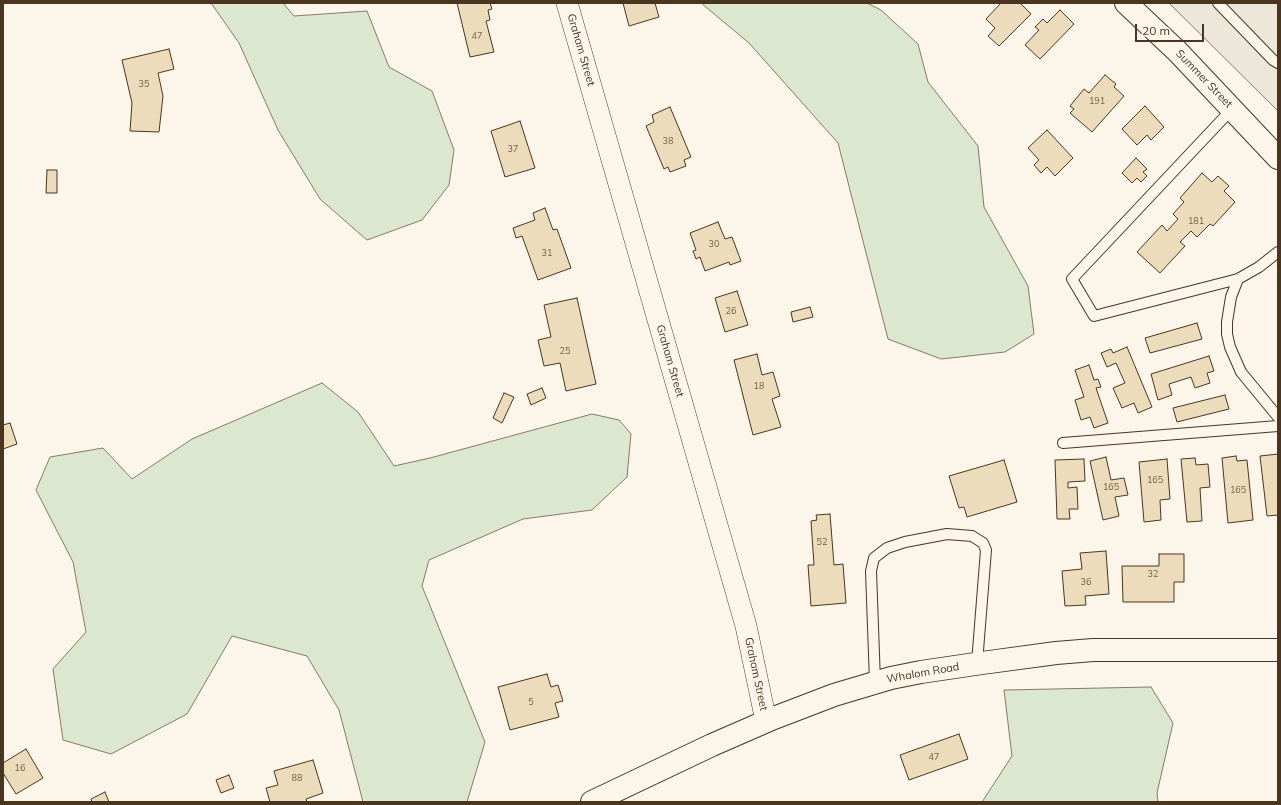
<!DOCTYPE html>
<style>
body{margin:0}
#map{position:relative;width:1281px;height:805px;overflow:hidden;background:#fbf6e9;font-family:Mulish,sans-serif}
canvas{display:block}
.frame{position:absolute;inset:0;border:4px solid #4a3520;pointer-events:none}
.scale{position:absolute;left:1135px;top:24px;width:69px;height:18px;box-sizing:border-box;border:2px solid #4a3520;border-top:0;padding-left:5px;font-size:12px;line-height:14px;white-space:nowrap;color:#4a3520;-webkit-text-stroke:3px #fbf6e9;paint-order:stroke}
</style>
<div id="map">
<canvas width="1281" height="805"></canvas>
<div class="frame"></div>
<div class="scale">20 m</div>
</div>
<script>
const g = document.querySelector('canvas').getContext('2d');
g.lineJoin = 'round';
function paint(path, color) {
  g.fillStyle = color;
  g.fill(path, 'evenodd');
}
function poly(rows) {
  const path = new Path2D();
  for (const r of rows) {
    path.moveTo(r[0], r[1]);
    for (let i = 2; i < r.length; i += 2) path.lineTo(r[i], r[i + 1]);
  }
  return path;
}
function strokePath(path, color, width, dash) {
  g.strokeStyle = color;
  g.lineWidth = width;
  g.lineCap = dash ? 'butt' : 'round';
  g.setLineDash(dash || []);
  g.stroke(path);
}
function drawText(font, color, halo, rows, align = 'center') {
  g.font = font + ' Mulish,sans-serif';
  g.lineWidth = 3;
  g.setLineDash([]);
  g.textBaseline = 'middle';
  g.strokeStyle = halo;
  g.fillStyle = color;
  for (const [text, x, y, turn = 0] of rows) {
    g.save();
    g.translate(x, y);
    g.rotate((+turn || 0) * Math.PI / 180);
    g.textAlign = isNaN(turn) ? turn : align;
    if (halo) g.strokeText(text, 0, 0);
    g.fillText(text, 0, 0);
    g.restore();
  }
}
const green = poly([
 [211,3,283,3,294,16,367,11,389,67,432,91,454,150,449,185,422,220,367,240,320,199,278,130,239,43,211,3],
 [701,3,867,3,881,10,918,44,928,82,978,146,984,207,1028,286,1034,334,1005,352,941,359,888,339,838,143,749,43,701,3],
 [322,383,358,412,394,466,430,458,592,414,619,420,631,434,627,477,592,510,523,519,429,560,422,586,485,742,467,802,363,802,339,710,307,656,232,636,187,714,111,754,63,740,53,669,86,632,73,562,36,490,50,457,103,448,132,479,192,439,322,383],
 [1151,687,1173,723,1157,793,1158,802,982,802,1012,756,1004,690,1151,687]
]);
paint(green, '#dce7d0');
strokePath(green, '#887966', 1);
const parking = poly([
 [1169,3,1278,3,1278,109,1277,110,1169,3]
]);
paint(parking, '#ede7d9');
strokePath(parking, '#887966', 1);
const building = poly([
 [457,3,490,3,492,9,488,10,490,20,486,21,494,52,470,57,457,3],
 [623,3,655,3,659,17,629,26,623,3],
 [1001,3,1020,3,1031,14,999,46,988,36,995,28,986,19,1001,3],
 [1060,10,1074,24,1040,59,1025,45,1039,30,1035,27,1043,19,1047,23,1060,10],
 [169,49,174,69,158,73,163,96,159,132,130,131,132,103,122,60,169,49],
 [1105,75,1116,84,1114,87,1124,96,1092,132,1070,113,1074,109,1070,106,1084,89,1089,93,1105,75],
 [1145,106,1164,127,1151,140,1147,135,1137,145,1122,129,1145,106],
 [670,107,691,157,684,160,686,166,670,172,668,167,664,169,646,126,654,122,652,115,670,107],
 [520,121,535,168,505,177,491,131,520,121],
 [1047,130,1073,158,1055,176,1047,167,1041,173,1034,165,1039,160,1028,148,1047,130],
 [1136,158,1147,169,1143,172,1147,176,1141,182,1137,178,1132,183,1122,173,1136,158],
 [47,170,57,170,57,193,46,193,47,170],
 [1202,173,1212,182,1218,176,1229,186,1224,191,1235,202,1213,226,1210,224,1197,237,1191,231,1180,242,1185,246,1160,273,1137,252,1162,225,1167,231,1178,219,1173,214,1184,202,1180,198,1202,173],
 [545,208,553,230,557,229,571,268,538,280,522,236,516,238,513,228,535,220,533,213,545,208],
 [718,222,725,239,732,237,741,261,730,265,729,262,705,271,700,257,696,259,693,251,696,250,690,233,718,222],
 [737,291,748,325,725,332,715,298,737,291],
 [577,298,596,384,566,391,560,363,544,366,538,340,551,337,544,305,577,298],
 [810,307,813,317,793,322,791,312,810,307],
 [1197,323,1202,339,1150,353,1145,338,1197,323],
 [1127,347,1152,407,1138,413,1134,403,1122,408,1113,388,1125,383,1116,363,1107,367,1101,353,1111,349,1113,353,1127,347],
 [757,354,762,375,773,372,780,396,772,399,781,427,753,435,734,360,757,354],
 [1209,356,1214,371,1207,373,1210,383,1195,388,1191,377,1169,384,1172,395,1158,400,1151,374,1209,356],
 [1089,365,1094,380,1098,379,1101,387,1096,388,1108,423,1094,428,1090,417,1081,420,1075,400,1084,397,1075,370,1089,365],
 [542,388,546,398,531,405,527,394,542,388],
 [504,393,514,397,502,423,493,418,504,393],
 [1225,395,1229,409,1177,422,1173,408,1225,395],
 [10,423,17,444,3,449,3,425,10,423],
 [1278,454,1278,515,1267,516,1260,456,1278,454],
 [1236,456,1237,461,1247,460,1253,520,1228,523,1222,458,1236,456],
 [1106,457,1111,480,1124,478,1128,495,1115,497,1119,516,1103,520,1090,461,1106,457],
 [1195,458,1196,465,1208,464,1210,487,1200,488,1202,521,1187,522,1181,459,1195,458],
 [1084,459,1085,481,1068,482,1068,488,1077,487,1078,509,1069,509,1070,519,1057,519,1055,460,1084,459],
 [1167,459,1170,499,1160,500,1161,520,1144,522,1139,462,1167,459],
 [1004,460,1017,502,967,517,964,507,959,508,949,476,1004,460],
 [830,514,834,565,843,564,846,603,811,606,808,565,814,565,811,521,817,520,816,515,830,514],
 [1106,551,1109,594,1085,596,1086,605,1065,606,1062,571,1082,569,1080,553,1106,551],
 [1159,554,1184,554,1184,582,1174,582,1174,602,1123,602,1122,566,1159,566,1159,554],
 [547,674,551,687,558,685,563,701,555,703,559,717,510,730,498,687,547,674],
 [959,734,968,759,909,780,900,755,959,734],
 [26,749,43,778,16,794,3,773,3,763,26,749],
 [313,760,323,793,306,799,307,802,270,802,266,788,278,785,274,771,313,760],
 [229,775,234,788,221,793,216,780,229,775],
 [105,792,109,802,92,802,91,799,105,792]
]);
paint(building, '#ecdcbc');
strokePath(building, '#4a3520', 1);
const lane = poly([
 [1218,3,1273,60,1278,63],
 [1233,108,1072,279,1094,316,1238,279,1259,267,1278,252],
 [1238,279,1231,297,1227,322,1227,334,1230,347,1241,372,1278,417],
 [1063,443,1278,426],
 [875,682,871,571,874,558,887,548,905,542,947,534,972,536,983,543,986,550,977,663]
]);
const street = poly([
 [567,3,746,626,766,721]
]);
const secondary = poly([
 [1126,3,1178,52,1278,158],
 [592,802,712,745,774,718,834,695,891,678,921,672,982,663,1056,653,1093,650,1278,650]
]);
strokePath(lane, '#4a3520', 12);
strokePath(street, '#4a3520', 22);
strokePath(secondary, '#4a3520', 24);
strokePath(lane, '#fbf6e9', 10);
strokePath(street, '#fbf6e9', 21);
strokePath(secondary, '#fbf6e9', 22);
drawText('9px', '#725f47', null, [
 ["47",477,36],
 ["35",144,84],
 ["191",1097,101],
 ["38",668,141],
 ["37",513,149],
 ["181",1196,221],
 ["30",714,244],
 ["31",547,253],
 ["26",731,311],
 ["25",565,351],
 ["18",759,386],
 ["165",1155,480],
 ["165",1111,487],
 ["165",1238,490],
 ["52",822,542],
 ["32",1153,574],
 ["36",1086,582],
 ["5",531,702],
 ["47",934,757],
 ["16",20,768],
 ["88",297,778]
]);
drawText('11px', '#4a3520', '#fbf6e9', [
 ["Graham Street",581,50,74],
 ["Summer Street",1204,79,46],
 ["Graham Street",670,361,74],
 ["Whalom Road",923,673,-10],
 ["Graham Street",756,674,78]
]);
</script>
